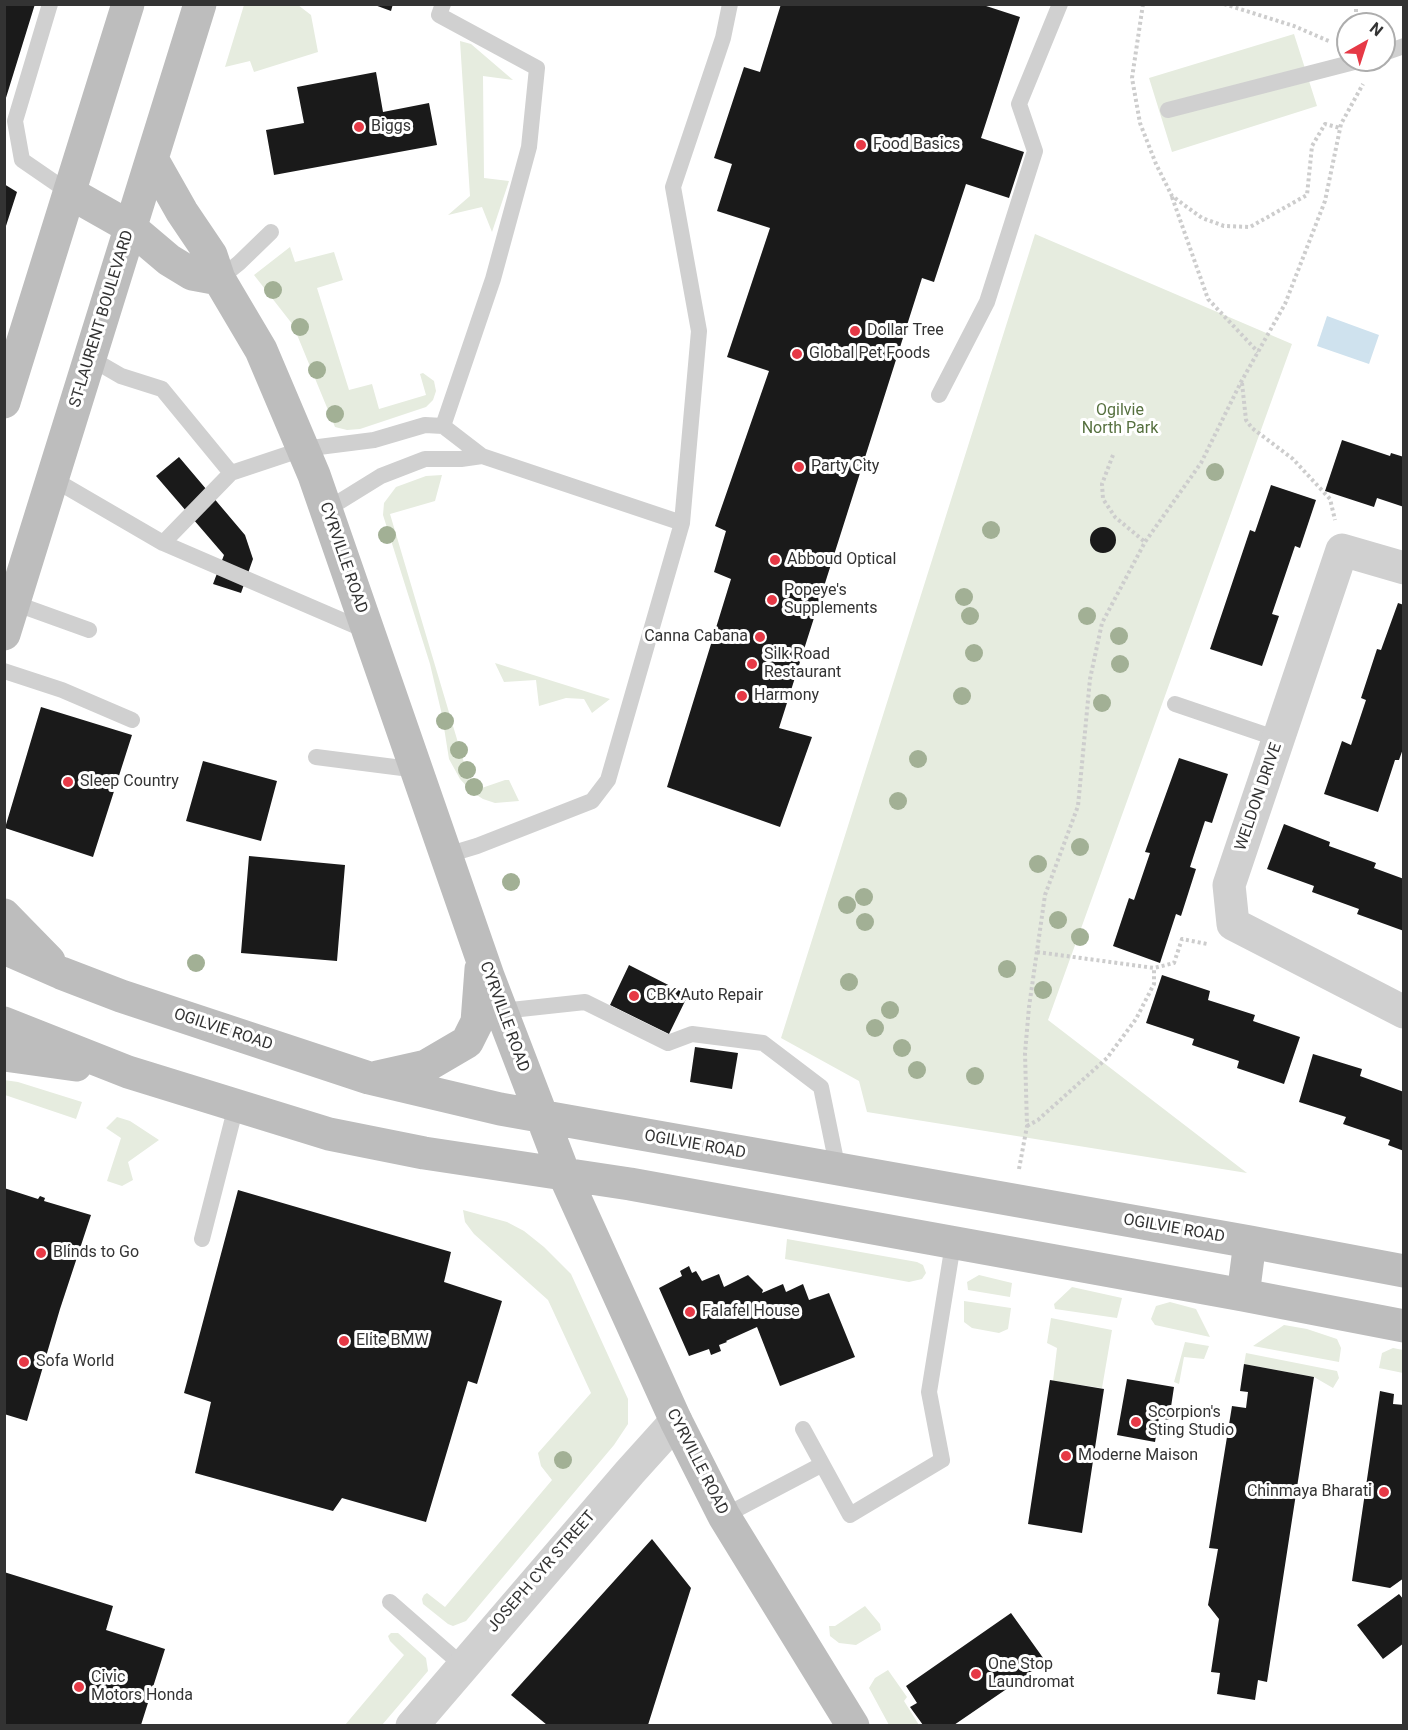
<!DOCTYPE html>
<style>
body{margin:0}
#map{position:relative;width:1408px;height:1730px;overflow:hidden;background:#fff;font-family:Roboto,sans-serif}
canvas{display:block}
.frame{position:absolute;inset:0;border:6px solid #333;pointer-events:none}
.north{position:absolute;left:1336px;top:12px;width:60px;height:60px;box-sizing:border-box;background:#fff;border:2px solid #adadad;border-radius:50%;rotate:39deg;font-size:16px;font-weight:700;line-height:24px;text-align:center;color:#333}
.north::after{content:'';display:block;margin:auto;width:21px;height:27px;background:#e63946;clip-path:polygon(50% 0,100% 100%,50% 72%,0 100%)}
</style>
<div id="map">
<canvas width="1408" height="1730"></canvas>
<div class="frame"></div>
<div class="north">N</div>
</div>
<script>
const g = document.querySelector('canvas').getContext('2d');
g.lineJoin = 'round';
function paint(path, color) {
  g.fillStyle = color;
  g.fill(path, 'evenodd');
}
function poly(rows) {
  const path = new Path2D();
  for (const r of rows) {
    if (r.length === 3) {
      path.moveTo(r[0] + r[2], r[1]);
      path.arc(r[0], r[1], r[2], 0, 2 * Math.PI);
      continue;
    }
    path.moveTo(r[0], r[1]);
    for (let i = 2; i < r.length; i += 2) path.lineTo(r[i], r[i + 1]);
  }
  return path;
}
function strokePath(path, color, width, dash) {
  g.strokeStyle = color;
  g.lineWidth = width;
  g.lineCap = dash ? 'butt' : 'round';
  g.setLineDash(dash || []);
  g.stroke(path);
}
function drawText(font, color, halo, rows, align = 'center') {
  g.font = font + ' Roboto,sans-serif';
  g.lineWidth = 6;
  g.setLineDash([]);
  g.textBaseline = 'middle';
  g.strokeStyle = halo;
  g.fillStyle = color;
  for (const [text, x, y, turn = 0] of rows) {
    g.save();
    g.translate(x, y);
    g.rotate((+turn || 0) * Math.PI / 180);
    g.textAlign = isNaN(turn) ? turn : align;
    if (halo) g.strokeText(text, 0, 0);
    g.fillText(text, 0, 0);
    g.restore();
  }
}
paint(poly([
 [244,5,298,5,311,15,318,52,254,72,250,61,225,67],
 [1294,34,1317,106,1172,152,1149,78],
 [460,41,471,44,513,80,483,76,484,178,509,181,492,232,482,207,448,215,470,196],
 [1035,234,1292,344,1048,1020,1247,1173,867,1112,859,1081,781,1038],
 [290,247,295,262,334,252,343,280,317,288,349,390,372,384,379,409,426,395,420,374,423,373,434,381,436,391,433,400,426,407,360,429,347,430,335,427,293,325,254,275],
 [442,475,435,501,390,514,470,783,476,790,505,780,509,780,519,801,495,803,483,799,472,792,460,779,449,759,442,715,430,664,383,515,384,503,396,487,426,476],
 [495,663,610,699,592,713,584,699,566,698,539,706,536,680,504,682],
 [4,1080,18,1082,82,1102,76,1119,5,1095],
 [117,1117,130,1121,159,1140,128,1162,133,1180,122,1186,107,1181,121,1138,106,1128],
 [463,1210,507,1222,524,1231,544,1247,571,1274,628,1399,628,1424,614,1445,466,1621,453,1626,448,1624,423,1604,422,1599,424,1595,427,1593,445,1607,552,1480,541,1466,538,1453,591,1393,548,1300,474,1234,465,1222],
 [787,1239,917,1262,923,1265,926,1273,922,1279,909,1282,785,1259],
 [979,1275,1012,1283,1010,1297,968,1290,967,1282],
 [1072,1287,1122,1298,1117,1318,1055,1309,1054,1304],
 [964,1301,1011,1308,1008,1329,999,1333,972,1328,964,1322],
 [1170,1302,1196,1309,1210,1337,1155,1325,1151,1319,1156,1306],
 [1051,1318,1112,1330,1102,1388,1053,1381,1057,1348,1047,1343],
 [1284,1325,1307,1329,1337,1339,1341,1348,1339,1362,1253,1346],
 [1185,1342,1209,1346,1204,1359,1184,1357,1179,1384,1174,1382],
 [1393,1348,1403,1350,1403,1373,1379,1368,1382,1353],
 [1246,1353,1337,1371,1339,1378,1333,1388,1314,1377,1244,1364],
 [865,1606,880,1624,881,1630,856,1645,839,1643,830,1636,829,1626,835,1626],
 [391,1633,398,1633,426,1658,428,1671,382,1725,345,1725,404,1655,390,1641,388,1636],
 [888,1670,907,1697,904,1701,919,1725,889,1725,869,1688,875,1678]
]), '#e6ecdf');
paint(poly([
 [1327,316,1379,335,1369,364,1317,346]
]), '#cfe2ee');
paint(poly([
 [4,4,35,4,5,101,4,101],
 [372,4,393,4,391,11],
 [781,4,980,4,1020,17,981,138,1024,152,1009,198,966,184,934,282,922,278,779,728,812,737,780,827,667,787,731,579,714,572,726,531,715,526,769,371,727,357,770,228,717,211,732,164,714,158,744,67,760,72],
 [376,72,383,112,429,103,437,145,274,175,266,130,304,123,297,87],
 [4,184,17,192,5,229,4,229],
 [1342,440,1390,456,1391,453,1404,457,1404,507,1377,498,1374,507,1325,491],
 [179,457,245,535,253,559,241,593,213,584,224,555,156,476],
 [1271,485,1316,500,1300,548,1295,546,1272,614,1279,616,1262,666,1210,649,1250,530,1255,532],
 [1103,540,13],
 [1398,603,1404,605,1404,746,1399,760,1395,760,1378,812,1324,794,1342,741,1351,745,1366,700,1361,698,1377,649,1381,650],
 [41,707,132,735,93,857,5,828],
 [1179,758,1228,774,1212,823,1205,821,1190,867,1196,869,1181,916,1176,914,1160,963,1113,946,1129,898,1134,900,1150,853,1145,852],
 [203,761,277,781,261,841,186,821],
 [1284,824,1330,842,1329,846,1376,863,1374,868,1404,879,1404,931,1357,914,1359,909,1312,892,1314,886,1267,869],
 [249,856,345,865,337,961,241,953],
 [629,965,688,995,669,1034,610,1005],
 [1162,975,1210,991,1208,1000,1255,1015,1253,1021,1300,1037,1284,1084,1237,1068,1239,1061,1192,1045,1194,1039,1146,1023],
 [695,1047,738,1053,732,1089,690,1082],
 [1313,1054,1362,1069,1360,1076,1404,1092,1404,1151,1388,1145,1390,1140,1343,1124,1346,1117,1299,1102],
 [4,1188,38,1199,40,1196,45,1198,44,1201,91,1215,60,1309,27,1421,4,1414],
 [238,1190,451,1252,444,1282,502,1301,477,1384,468,1381,426,1522,342,1498,333,1511,195,1473,211,1402,184,1393],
 [689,1266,692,1273,696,1271,702,1281,719,1274,724,1287,748,1275,763,1290,762,1293,783,1284,786,1292,803,1284,809,1300,829,1293,855,1357,780,1386,757,1327,726,1341,727,1342,719,1345,721,1351,711,1355,709,1349,689,1356,659,1288,682,1276,680,1271],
 [1244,1364,1314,1377,1267,1682,1258,1680,1255,1700,1217,1694,1220,1673,1211,1672,1219,1619,1208,1605,1218,1549,1209,1548,1232,1406,1246,1408,1248,1392,1240,1391],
 [1127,1379,1174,1387,1169,1420,1159,1418,1155,1442,1117,1435],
 [1050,1380,1104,1389,1082,1533,1028,1524],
 [1380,1391,1394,1394,1393,1404,1404,1405,1404,1578,1390,1588,1352,1581],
 [652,1539,691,1588,648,1725,547,1725,511,1695],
 [4,1572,113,1606,106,1630,165,1649,141,1725,4,1725],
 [1399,1594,1404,1600,1404,1643,1383,1659,1357,1625],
 [1011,1613,1046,1662,954,1725,923,1725,910,1707,917,1703,906,1686]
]), '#1a1a1a');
strokePath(poly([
 [1143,4,1132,78,1140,123,1156,164,1172,196,1202,218,1224,226,1250,227,1307,195,1312,146,1325,124,1340,128],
 [1224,4,1294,26,1331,42],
 [1356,24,1356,4],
 [1172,197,1208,299,1258,352],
 [1242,383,1246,420,1252,428,1293,459,1330,499,1335,520],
 [1113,455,1102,484,1103,499,1115,517,1145,542],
 [1037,952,1154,968,1174,963,1182,939,1207,944],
 [1027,1126,1038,1120,1107,1058,1136,1019,1154,984,1154,968],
 [1019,1169,1027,1126,1025,1053,1029,1007,1045,895,1078,806,1090,679,1102,623,1145,542,1201,463,1241,382,1285,304,1325,201,1341,124,1363,84]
]), '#cdcdcd', 4, [3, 3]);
strokePath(poly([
 [50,4,15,121,22,160,70,193],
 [1384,53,1404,46],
 [1168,110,1362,60],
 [219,279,239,263,271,232],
 [90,358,121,376,162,389,231,473,163,543],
 [939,395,987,302,1035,151,1019,104,1060,4],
 [443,426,493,279,529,147,537,68,439,15,443,4],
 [231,473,303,449,374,440,425,425,443,426,482,456,682,523],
 [53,479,163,543,367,631],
 [326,510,381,476,425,459,461,459,482,456],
 [14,603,89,630],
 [4,671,62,690,132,720],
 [1175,704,1278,739],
 [316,757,418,770],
 [447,855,477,846,592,801,608,780,682,523,699,331,673,187,723,38,730,4],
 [502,1011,585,1002,668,1043,692,1034,763,1043,821,1087,838,1170],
 [202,1239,236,1106],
 [803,1429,850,1515,942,1460,929,1392,953,1244],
 [724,1516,821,1465],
 [390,1602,462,1665]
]), '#d0d0d0', 16);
strokePath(poly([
 [1404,568,1342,550,1229,885,1233,924,1404,1012],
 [412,1726,630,1472,676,1421]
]), '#d0d0d0', 33);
strokePath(poly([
 [152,159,182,212,211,255,219,279,261,350,314,475,488,976,564,1174,676,1421,724,1516,853,1726],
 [70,193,130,227,169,260,192,274,219,279],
 [4,402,128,4],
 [4,634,200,4],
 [4,915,49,961],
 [4,948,61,973,121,996,369,1078,500,1109,1250,1242,1404,1271],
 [4,1023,128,1072,329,1134,424,1153,630,1184,1243,1295,1404,1326],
 [4,1055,76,1065],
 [377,1077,426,1066,467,1042,477,1022,481,969],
 [1243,1295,1250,1242]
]), '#bdbdbd', 33);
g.fillStyle = '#a2b095';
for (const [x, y] of [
 [273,290],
 [300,327],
 [317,370],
 [335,414],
 [1215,472],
 [991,530],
 [387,535],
 [964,597],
 [970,616],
 [1087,616],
 [1119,636],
 [974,653],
 [1120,664],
 [962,696],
 [1102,703],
 [445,721],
 [459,750],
 [918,759],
 [467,770],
 [474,787],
 [898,801],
 [1080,847],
 [1038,864],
 [511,882],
 [864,897],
 [847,905],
 [1058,920],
 [865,922],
 [1080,937],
 [196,963],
 [1007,969],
 [849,982],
 [1043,990],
 [890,1010],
 [875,1028],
 [902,1048],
 [917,1070],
 [975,1076],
 [563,1460]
]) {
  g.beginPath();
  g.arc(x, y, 9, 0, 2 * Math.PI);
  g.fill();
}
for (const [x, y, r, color] of [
 [359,127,6,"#e63946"],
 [861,145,6,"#e63946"],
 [855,331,6,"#e63946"],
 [797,354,6,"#e63946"],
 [799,467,6,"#e63946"],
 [775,560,6,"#e63946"],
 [772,600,6,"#e63946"],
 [760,637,6,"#e63946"],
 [752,664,6,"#e63946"],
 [742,696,6,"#e63946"],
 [68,782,6,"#e63946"],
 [634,996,6,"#e63946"],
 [41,1253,6,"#e63946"],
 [690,1312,6,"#e63946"],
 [344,1341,6,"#e63946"],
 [24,1362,6,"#e63946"],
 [1136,1422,6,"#e63946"],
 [1066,1456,6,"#e63946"],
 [1384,1492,6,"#e63946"],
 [976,1674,6,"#e63946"],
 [79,1687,6,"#e63946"]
]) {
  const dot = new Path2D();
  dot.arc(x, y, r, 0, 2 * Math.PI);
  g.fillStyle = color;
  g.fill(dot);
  strokePath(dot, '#fff', 2);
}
drawText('16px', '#333', '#fff', [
 ["Biggs",371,127],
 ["Food Basics",873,145],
 ["Dollar Tree",867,331],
 ["Global Pet Foods",809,354],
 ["Party City",811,467],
 ["Abboud Optical",787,560],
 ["Popeye's",784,591],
 ["Supplements",784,609],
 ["Canna Cabana",748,637,"right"],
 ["Silk Road",764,655],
 ["Restaurant",764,673],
 ["Harmony",754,696],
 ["Sleep Country",80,782],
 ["CBK Auto Repair",646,996],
 ["Blinds to Go",53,1253],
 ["Falafel House",702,1312],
 ["Elite BMW",356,1341],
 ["Sofa World",36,1362],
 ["Scorpion's",1148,1413],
 ["Sting Studio",1148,1431],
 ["Moderne Maison",1078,1456],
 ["Chinmaya Bharati",1372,1492,"right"],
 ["One Stop",988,1665],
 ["Laundromat",988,1683],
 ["Civic",91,1678],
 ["Motors Honda",91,1696]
], 'left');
drawText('16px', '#333', '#fff', [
 ["ST-LAURENT BOULEVARD",102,319,-73],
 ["CYRVILLE ROAD",343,558,71],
 ["WELDON DRIVE",1259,797,-71],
 ["CYRVILLE ROAD",504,1017,70],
 ["OGILVIE ROAD",223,1030,18],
 ["OGILVIE ROAD",695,1145,10],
 ["OGILVIE ROAD",1174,1229,10],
 ["CYRVILLE ROAD",697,1462,63],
 ["JOSEPH CYR STREET",542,1572,-49]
]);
drawText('16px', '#56703f', '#fff', [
 ["Ogilvie",1120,411],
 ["North Park",1120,429]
]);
</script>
